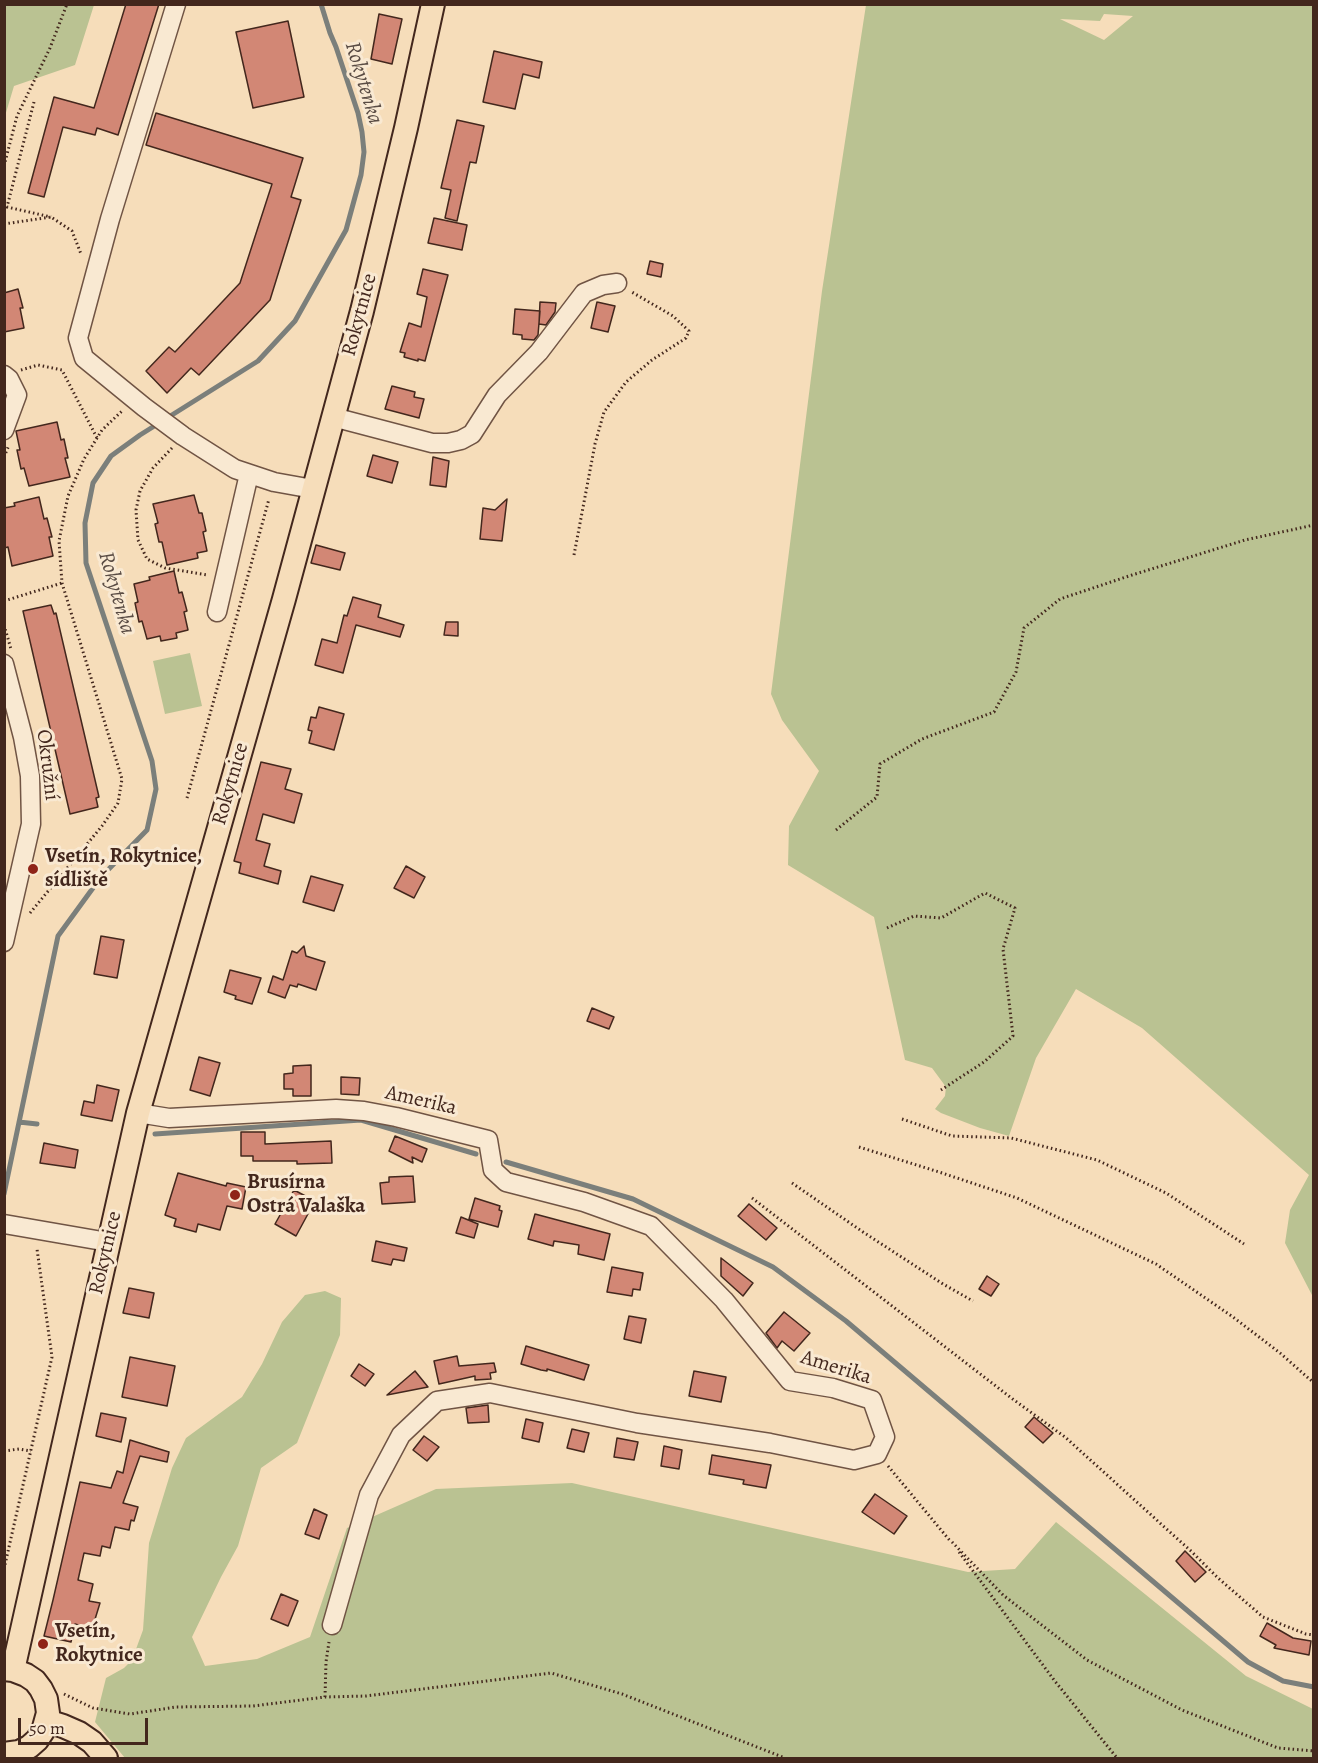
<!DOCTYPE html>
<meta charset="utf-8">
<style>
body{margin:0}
#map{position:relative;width:1318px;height:1763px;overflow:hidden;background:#f6ddba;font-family:Alegreya,serif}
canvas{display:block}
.frame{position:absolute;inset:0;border:6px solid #43271d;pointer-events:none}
.scale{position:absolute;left:18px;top:1718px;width:130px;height:27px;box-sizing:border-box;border:3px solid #43271d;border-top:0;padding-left:8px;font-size:18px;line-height:21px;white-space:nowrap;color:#43271d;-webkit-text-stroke:4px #f9e9d2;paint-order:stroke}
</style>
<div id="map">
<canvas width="1318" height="1763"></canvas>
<div class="frame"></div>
<div class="scale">50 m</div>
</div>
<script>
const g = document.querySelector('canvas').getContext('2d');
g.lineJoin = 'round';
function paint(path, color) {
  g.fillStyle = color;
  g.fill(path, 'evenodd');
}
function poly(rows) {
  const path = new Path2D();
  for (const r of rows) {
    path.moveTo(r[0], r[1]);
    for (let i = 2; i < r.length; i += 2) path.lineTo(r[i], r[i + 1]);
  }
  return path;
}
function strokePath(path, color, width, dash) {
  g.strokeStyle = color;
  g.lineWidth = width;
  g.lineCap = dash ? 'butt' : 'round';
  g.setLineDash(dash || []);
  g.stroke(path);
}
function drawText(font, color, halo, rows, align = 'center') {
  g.font = font + ' Alegreya,serif';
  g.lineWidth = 6;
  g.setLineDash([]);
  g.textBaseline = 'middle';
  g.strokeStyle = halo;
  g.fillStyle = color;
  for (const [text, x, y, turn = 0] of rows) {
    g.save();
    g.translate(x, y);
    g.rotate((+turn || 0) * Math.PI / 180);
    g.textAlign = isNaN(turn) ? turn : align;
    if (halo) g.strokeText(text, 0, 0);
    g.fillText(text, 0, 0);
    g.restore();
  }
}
paint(poly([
 [5,4,94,5,75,65,14,86,5,116],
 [866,5,1313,5,1313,1297,1285,1243,1290,1210,1309,1175,1142,1028,1076,989,1036,1058,1009,1136,980,1128,941,1113,935,1109,945,1096,946,1087,932,1068,905,1060,874,917,788,865,789,826,819,771,782,720,771,694,822,291],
 [1104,14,1133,16,1104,40,1060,19,1100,21],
 [190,653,202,706,165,714,153,661],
 [325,1291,341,1298,340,1335,297,1443,261,1468,238,1546,221,1577,192,1637,205,1666,257,1659,310,1637,347,1528,436,1489,572,1483,968,1572,1015,1569,1056,1522,1246,1676,1313,1709,1314,1758,125,1758,95,1722,106,1678,124,1668,132,1660,143,1630,149,1543,172,1468,186,1438,242,1397,262,1364,282,1322,305,1295]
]), '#bac292');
strokePath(poly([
 [19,1122,37,1124],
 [155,1134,361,1120,476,1154],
 [506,1162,633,1199,773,1267,846,1321,1248,1662,1283,1681,1314,1687],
 [4,1194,58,936,101,877,147,830,156,789,152,761,86,563,85,523,93,483,111,456,140,435,258,361,295,321,346,230,361,175,364,152,362,132,358,113,336,47,330,33,321,4]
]), '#7b7f7b', 5);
const building = poly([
 [126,4,159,4,118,135,97,128,95,135,63,127,44,197,28,193,54,97,94,108,126,4],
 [379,14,402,19,392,64,371,59,379,14],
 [288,21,304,97,253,108,236,32,288,21],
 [494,51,542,62,539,78,523,74,515,109,483,102,494,51],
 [156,113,303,158,291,197,301,200,270,300,199,375,191,368,167,393,146,371,169,347,175,352,240,283,272,184,146,145,156,113],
 [457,120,484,126,476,163,470,162,457,221,445,218,451,190,441,188,457,120],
 [434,218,467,225,462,250,428,243,434,218],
 [650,261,663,264,661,277,647,274,650,261],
 [423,269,448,275,425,361,418,359,418,361,404,357,405,353,400,352,409,323,421,327,427,297,417,294,423,269],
 [18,289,23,308,20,308,24,328,4,332,4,293,18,289],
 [540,302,556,303,555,312,546,325,539,324,540,302],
 [597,302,615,306,608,332,591,328,597,302],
 [515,309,540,311,538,335,534,340,522,339,522,335,513,334,515,309],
 [392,386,415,392,414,397,424,399,419,418,385,409,392,386],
 [57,422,61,440,64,439,68,458,65,458,70,477,29,486,24,468,21,469,17,450,20,450,16,431,57,422],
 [373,455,398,462,392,483,367,476,373,455],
 [433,457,449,461,446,487,430,485,433,457],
 [194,495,199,513,202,513,206,531,203,532,207,551,197,553,198,558,167,565,162,542,159,542,155,524,158,523,153,504,194,495],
 [39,497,44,519,47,518,52,537,49,537,53,556,12,566,8,547,4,548,4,508,15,506,14,503,39,497],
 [507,499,502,541,480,539,483,508,495,510,507,499],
 [316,545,345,553,340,570,311,563,316,545],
 [174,571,179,593,182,592,187,611,184,612,188,630,176,633,177,638,161,641,160,636,147,639,142,621,139,622,135,603,138,602,134,584,150,580,149,577,174,571],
 [353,597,381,605,378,617,404,625,400,637,356,625,343,673,315,665,322,639,337,643,344,615,347,616,353,597],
 [51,605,54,614,56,613,99,797,96,798,98,807,70,814,23,611,51,605],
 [446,622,458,622,458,636,444,635,446,622],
 [319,707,344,714,334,750,309,743,312,731,308,730,311,717,316,718,319,707],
 [261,762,291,769,285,789,302,794,294,823,263,814,256,840,270,844,264,866,281,871,278,884,239,873,241,863,234,861,261,762],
 [406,866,425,877,414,898,394,888,406,866],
 [311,876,343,885,334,911,303,902,311,876],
 [101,936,124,940,117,978,94,974,101,936],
 [304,946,306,956,325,962,316,990,298,984,297,987,290,985,285,998,268,992,273,976,283,980,292,951,297,953,304,946],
 [230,970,261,978,252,1004,235,999,236,996,224,992,230,970],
 [592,1008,614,1017,609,1029,587,1021,592,1008],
 [199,1057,220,1063,210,1096,190,1090,199,1057],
 [311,1065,311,1096,293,1096,293,1089,284,1089,284,1074,293,1073,293,1066,311,1065],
 [341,1077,360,1078,359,1095,341,1094,341,1077],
 [97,1085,119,1090,112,1121,81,1115,84,1101,94,1103,97,1085],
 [241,1132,265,1132,265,1144,331,1141,332,1163,297,1164,297,1161,253,1161,253,1156,241,1156,241,1132],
 [395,1136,427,1149,422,1162,412,1157,413,1163,389,1151,395,1136],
 [44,1143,78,1150,75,1168,40,1163,44,1143],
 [178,1173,226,1186,227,1183,246,1187,242,1209,227,1206,220,1230,198,1224,196,1232,174,1226,176,1219,165,1215,178,1173],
 [413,1176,415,1202,382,1204,380,1183,389,1182,389,1177,413,1176],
 [294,1190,315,1201,296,1236,275,1224,294,1190],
 [475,1198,500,1206,499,1210,502,1211,498,1227,469,1219,475,1198],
 [749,1204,777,1228,766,1240,738,1216,749,1204],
 [535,1214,610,1234,604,1260,578,1254,579,1245,554,1241,553,1246,528,1239,535,1214],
 [461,1217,478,1224,474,1238,456,1233,461,1217],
 [376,1241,407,1248,404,1261,393,1259,391,1265,372,1261,376,1241],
 [721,1258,753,1283,743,1296,721,1276,721,1258],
 [612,1267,643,1273,640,1290,633,1289,632,1296,607,1292,612,1267],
 [987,1276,999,1284,991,1296,979,1289,987,1276],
 [129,1288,154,1293,149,1318,123,1313,129,1288],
 [784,1312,810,1333,794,1351,782,1341,777,1348,766,1333,784,1312],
 [629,1316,646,1319,641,1343,624,1339,629,1316],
 [526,1346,589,1365,584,1380,547,1369,547,1371,541,1370,521,1364,526,1346],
 [457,1356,459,1366,494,1363,496,1372,490,1373,491,1379,475,1380,475,1376,439,1384,434,1361,457,1356],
 [130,1357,175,1366,167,1406,122,1397,130,1357],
 [359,1364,374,1374,365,1386,351,1376,359,1364],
 [415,1371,428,1387,387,1395,415,1371],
 [694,1371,726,1377,721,1402,689,1396,694,1371],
 [488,1405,489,1422,468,1423,466,1408,488,1405],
 [101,1413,126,1418,121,1442,96,1436,101,1413],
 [1034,1417,1053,1433,1043,1443,1025,1427,1034,1417],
 [526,1419,543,1423,539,1442,522,1438,526,1419],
 [572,1429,589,1433,584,1452,567,1448,572,1429],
 [424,1436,439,1447,427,1461,413,1450,424,1436],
 [617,1438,638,1442,634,1460,614,1457,617,1438],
 [130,1440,169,1452,167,1462,140,1456,123,1503,138,1507,134,1521,131,1520,129,1530,115,1527,110,1548,102,1546,100,1556,84,1553,78,1580,93,1584,89,1601,100,1603,92,1629,75,1624,71,1642,44,1636,53,1600,80,1482,111,1488,117,1471,123,1473,130,1440],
 [664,1446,682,1450,679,1469,661,1466,664,1446],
 [712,1455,771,1465,766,1488,743,1484,744,1480,709,1474,712,1455],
 [875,1494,907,1516,894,1534,862,1512,875,1494],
 [314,1509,327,1515,319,1539,305,1534,314,1509],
 [1185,1551,1206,1572,1195,1582,1176,1561,1185,1551],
 [281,1594,298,1601,288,1626,271,1619,281,1594],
 [1267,1623,1293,1638,1311,1641,1309,1655,1274,1648,1276,1645,1260,1636,1267,1623]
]);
paint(building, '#d28775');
strokePath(building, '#43271d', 1.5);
const minor = poly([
 [176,4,110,219,78,338,84,358,144,407,183,436,235,469,274,482,313,489],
 [4,375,9,379,17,395,4,430],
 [333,417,432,443,448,443,461,440,472,434,497,395,539,352,584,293,603,285,617,283],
 [217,612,249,474],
 [4,664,23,737,30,776,31,824,4,942],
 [138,1113,169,1118,336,1109,364,1111,396,1117,488,1140,493,1170,506,1182,584,1202,651,1226,724,1300,790,1381,833,1388,872,1400,885,1437,877,1454,854,1460,770,1443,637,1423,490,1393,437,1401,401,1435,369,1495,332,1625],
 [4,1224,108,1242]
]);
const major = poly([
 [4,1669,13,1670,26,1675,35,1681,41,1689,46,1699,48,1713,43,1731,37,1740,29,1747,19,1752,4,1754],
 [13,1670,138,1113,284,599,362,311,406,128,433,4],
 [47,1721,63,1726,79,1733,92,1742,106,1758]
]);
strokePath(minor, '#705444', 21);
strokePath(major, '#43271d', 26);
strokePath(poly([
 [34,102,7,207,51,217],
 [4,166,17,116,50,48,67,4],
 [4,224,51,217,72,231,81,254],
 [21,370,38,365,62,370,97,438],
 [172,448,153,468,140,491,136,510,138,540,147,559,165,568,208,575],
 [4,457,9,445],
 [574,555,595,444,604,412,626,382,652,360,686,338,689,331,673,316,630,291],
 [4,601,62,583],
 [4,625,11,649],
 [187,798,269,499],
 [836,830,877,797,880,764,922,739,994,712,1016,672,1024,628,1060,599,1132,575,1245,540,1314,525],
 [30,913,102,826,118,803,122,779,62,583,59,541,68,496,84,459,102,430,122,411],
 [887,928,914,916,941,918,985,893,1015,908,1003,949,1013,1036,984,1062,941,1090],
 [902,1119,952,1136,1011,1138,1097,1160,1166,1193,1244,1244],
 [859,1147,939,1172,1017,1198,1156,1264,1233,1317,1280,1353,1314,1383],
 [792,1183,863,1232,943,1284,973,1301],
 [752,1198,1014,1400,1065,1437,1192,1552,1218,1578,1263,1617,1306,1634,1314,1635],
 [4,1451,19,1449,31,1451],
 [888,1466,951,1542],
 [952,1542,1003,1595,1087,1660,1182,1710,1278,1748,1314,1751],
 [959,1552,1054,1680,1117,1758],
 [4,1569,52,1357,37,1249,35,1249],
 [64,1694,93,1708,130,1714,176,1707,253,1706,325,1697,366,1696,551,1673,622,1694,785,1758],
 [325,1697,326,1662,329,1642]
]), '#43271d', 3, [1.5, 3]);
strokePath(minor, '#f9e9d2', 18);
strokePath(major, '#f6ddba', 22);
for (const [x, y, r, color] of [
 [33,869,6,"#8f2418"],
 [235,1195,6,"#8f2418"],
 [43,1644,6,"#8f2418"]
]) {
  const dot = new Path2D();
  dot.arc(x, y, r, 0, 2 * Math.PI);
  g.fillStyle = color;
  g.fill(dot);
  strokePath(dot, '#f9e9d2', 2);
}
drawText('21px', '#43271d', '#f9e9d2', [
 ["Rokytnice",360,315,-75],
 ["Okružní",47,765,83],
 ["Rokytnice",231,784,-74],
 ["Amerika",421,1101,13],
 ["Rokytnice",106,1253,-77],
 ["Amerika",836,1368,17]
]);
drawText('bold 21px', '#43271d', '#f9e9d2', [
 ["Vsetín, Rokytnice,",45,857],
 ["sídliště",45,881],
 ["Brusírna",247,1183],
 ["Ostrá Valaška",247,1207],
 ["Vsetín,",55,1632],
 ["Rokytnice",55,1656]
], 'left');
drawText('italic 22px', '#5a4c44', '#f9e9d2', [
 ["Rokytenka",363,83,73],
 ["Rokytenka",116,593,74]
]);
</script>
